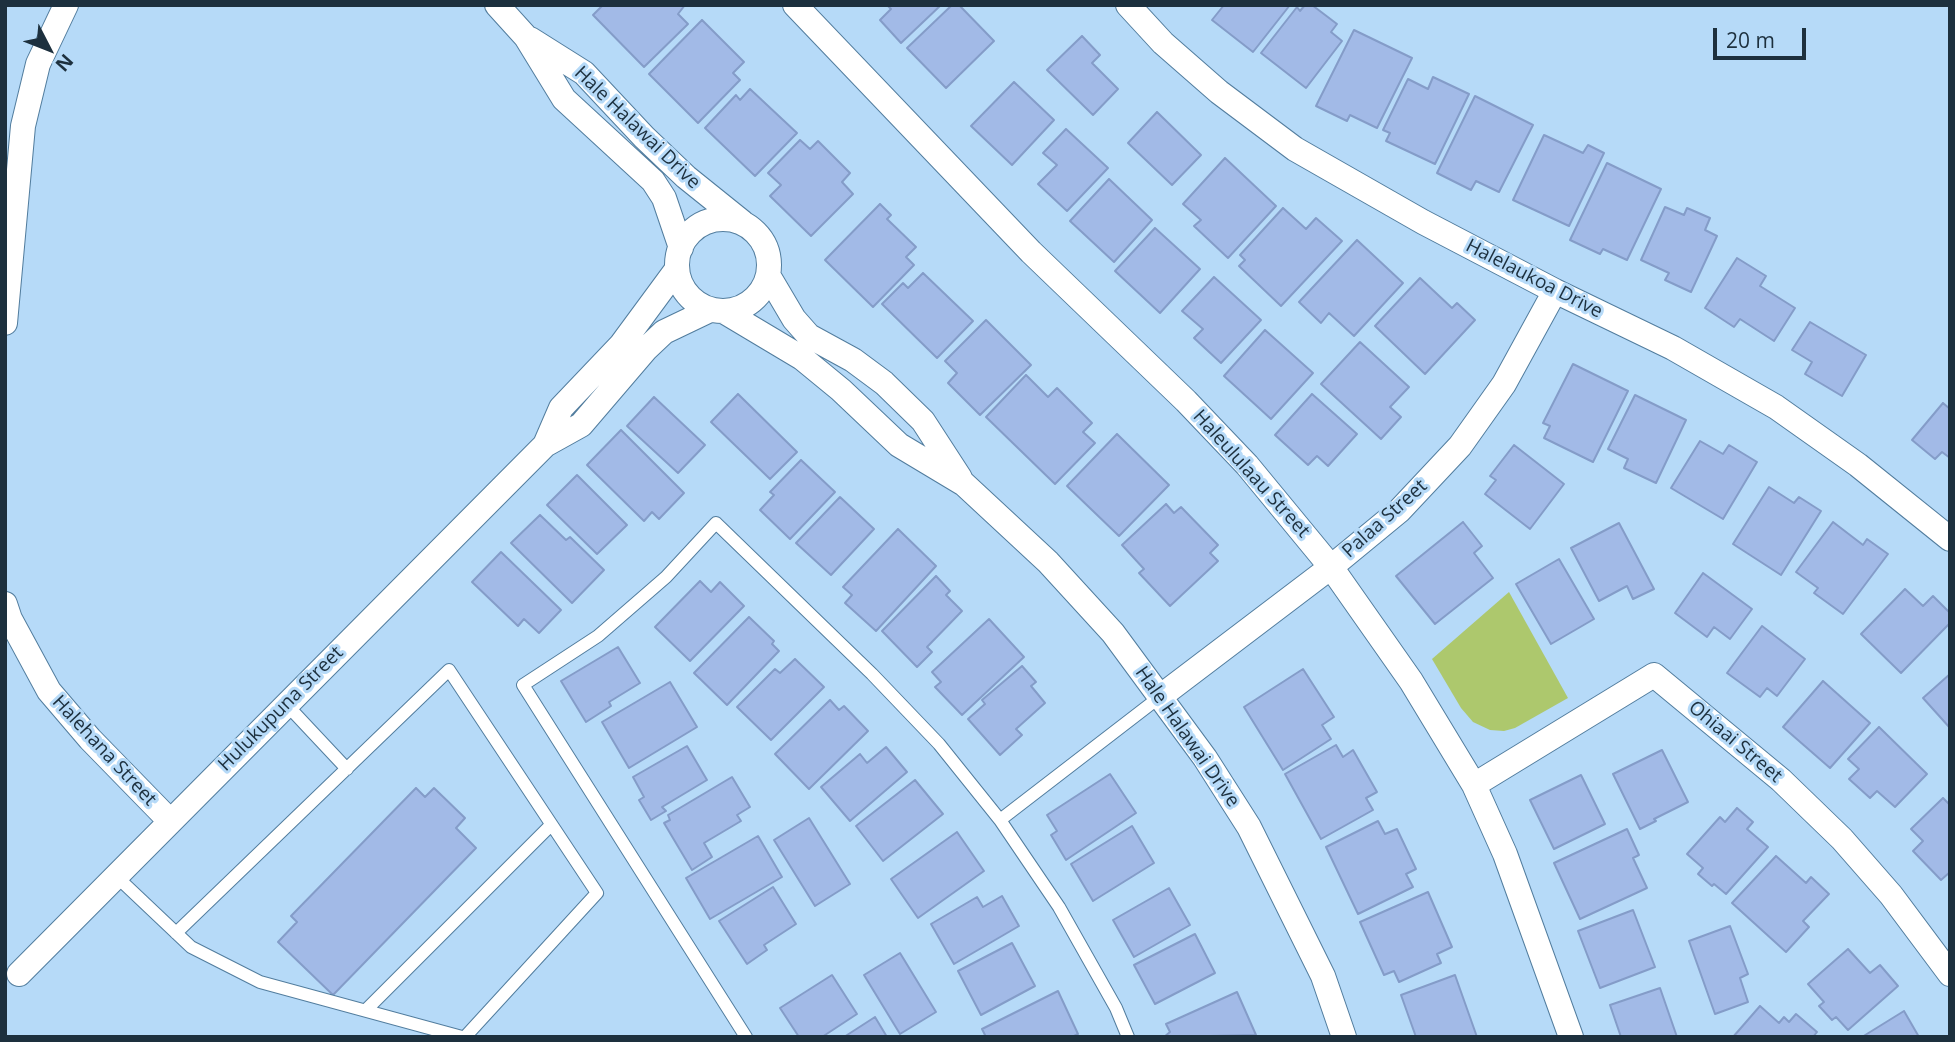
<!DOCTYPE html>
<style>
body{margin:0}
#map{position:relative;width:1955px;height:1042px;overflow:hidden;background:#b6daf8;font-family:"Open Sans",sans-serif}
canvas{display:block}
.frame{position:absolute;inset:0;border:7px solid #1d303e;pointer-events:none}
.north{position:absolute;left:14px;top:14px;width:70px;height:70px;-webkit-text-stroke:5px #b6daf8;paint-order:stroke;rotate:132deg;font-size:19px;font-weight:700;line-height:28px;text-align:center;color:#1d303e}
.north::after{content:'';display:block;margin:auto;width:24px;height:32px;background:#1d303e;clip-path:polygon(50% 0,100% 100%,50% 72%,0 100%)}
.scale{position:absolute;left:1713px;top:28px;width:93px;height:32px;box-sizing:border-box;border:4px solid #1d303e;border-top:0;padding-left:9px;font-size:21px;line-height:24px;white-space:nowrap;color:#1d303e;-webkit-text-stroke:5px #b6daf8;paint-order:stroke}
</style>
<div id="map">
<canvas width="1955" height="1042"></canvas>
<div class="frame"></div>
<div class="north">N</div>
<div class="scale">20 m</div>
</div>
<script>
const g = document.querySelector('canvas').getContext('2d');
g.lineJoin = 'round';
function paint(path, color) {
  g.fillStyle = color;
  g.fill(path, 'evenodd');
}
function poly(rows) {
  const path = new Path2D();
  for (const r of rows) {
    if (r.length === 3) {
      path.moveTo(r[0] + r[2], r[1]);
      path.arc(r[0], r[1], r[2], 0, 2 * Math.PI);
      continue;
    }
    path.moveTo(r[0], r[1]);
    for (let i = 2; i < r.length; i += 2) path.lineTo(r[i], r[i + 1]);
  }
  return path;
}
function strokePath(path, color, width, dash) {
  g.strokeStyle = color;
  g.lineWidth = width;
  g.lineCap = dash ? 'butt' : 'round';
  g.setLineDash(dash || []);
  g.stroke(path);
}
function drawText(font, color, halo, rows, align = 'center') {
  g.font = font + ' "Open Sans",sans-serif';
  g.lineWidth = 6;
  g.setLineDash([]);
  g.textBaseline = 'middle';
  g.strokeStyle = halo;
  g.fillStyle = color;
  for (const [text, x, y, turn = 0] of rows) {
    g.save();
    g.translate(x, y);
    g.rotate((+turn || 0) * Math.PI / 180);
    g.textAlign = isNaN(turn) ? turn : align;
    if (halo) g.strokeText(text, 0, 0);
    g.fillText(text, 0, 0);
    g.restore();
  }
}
paint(poly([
 [1509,592,1568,698,1515,728,1504,731,1490,730,1473,722,1461,708,1432,659]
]), '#adc86d');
const building = poly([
 [603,5,685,5,678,14,688,24,644,67,593,15,603,5],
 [887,5,941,5,901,43,880,20,891,9,887,5],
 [952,5,959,5,994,41,946,88,907,48,952,5],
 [1224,5,1290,5,1253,52,1212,20,1224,5],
 [1305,5,1312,5,1337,24,1331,32,1342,41,1306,88,1261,53,1297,7,1300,11,1305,5],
 [702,20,744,62,733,73,740,80,698,123,649,74,702,20],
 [1354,30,1412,58,1377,128,1350,115,1347,121,1316,106,1354,30],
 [1082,36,1100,55,1092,63,1118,89,1093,115,1047,70,1082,36],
 [1433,77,1469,94,1435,164,1386,141,1390,133,1383,130,1408,79,1428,89,1433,77],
 [1014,82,1054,120,1012,165,971,126,1014,82],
 [750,89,797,133,755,176,705,128,736,95,740,100,750,89],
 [1475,96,1533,125,1499,192,1476,181,1471,190,1437,173,1475,96],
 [1157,112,1201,155,1172,185,1128,143,1157,112],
 [1066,129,1108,168,1067,211,1038,184,1057,165,1043,153,1066,129],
 [1544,135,1583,153,1588,145,1604,153,1569,226,1513,200,1544,135],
 [800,140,810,149,818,141,850,173,842,182,853,194,811,236,770,196,781,185,768,173,800,140],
 [1225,158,1276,206,1228,258,1194,226,1201,220,1183,204,1225,158],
 [1607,163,1661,189,1627,260,1603,249,1600,254,1570,240,1607,163],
 [1109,179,1152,220,1114,262,1070,221,1109,179],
 [880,204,891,215,887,219,916,247,906,257,914,265,873,307,825,260,880,204],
 [1665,207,1684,215,1687,208,1710,218,1705,230,1717,236,1691,292,1665,280,1669,273,1641,260,1665,207],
 [1283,208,1306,229,1316,218,1342,241,1281,306,1239,266,1245,260,1240,255,1283,208],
 [1155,228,1200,269,1160,313,1115,271,1155,228],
 [1357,240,1403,283,1354,336,1329,313,1321,323,1299,302,1357,240],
 [1737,258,1766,276,1760,286,1795,308,1774,341,1740,319,1734,327,1705,308,1737,258],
 [923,273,973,321,937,358,882,304,903,283,908,288,923,273],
 [1214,277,1261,320,1221,363,1194,338,1203,329,1182,311,1214,277],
 [1420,278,1452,308,1457,303,1475,320,1425,374,1375,326,1420,278],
 [986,320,1031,365,980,415,948,383,957,373,945,361,986,320],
 [1810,322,1866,355,1842,396,1805,374,1812,362,1792,350,1810,322],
 [1265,330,1313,373,1271,419,1224,376,1265,330],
 [1360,342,1409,387,1390,407,1401,417,1381,439,1321,384,1360,342],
 [1573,364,1628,391,1593,462,1544,438,1550,426,1543,423,1573,364],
 [1026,375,1048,397,1057,388,1092,423,1083,432,1095,443,1055,484,986,417,1026,375],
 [738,394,797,452,770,479,711,422,738,394],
 [1312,394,1357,434,1328,466,1317,456,1308,465,1275,435,1312,394],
 [1635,395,1686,420,1656,483,1624,468,1628,459,1608,449,1635,395],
 [654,397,705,445,678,473,627,426,654,397],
 [1943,403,1950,409,1950,458,1942,452,1935,459,1912,440,1943,403],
 [621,430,684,493,659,519,652,512,644,521,587,465,621,430],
 [1117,434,1169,485,1119,536,1067,486,1117,434],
 [1700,441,1723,454,1729,445,1757,462,1723,519,1671,488,1700,441],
 [1514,445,1564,484,1530,529,1485,494,1496,480,1490,476,1514,445],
 [801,460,835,492,790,539,760,510,774,495,770,492,801,460],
 [577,475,627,525,597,554,547,505,577,475],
 [1769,487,1794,503,1799,497,1821,511,1781,575,1733,544,1769,487],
 [840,497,874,529,831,575,796,543,840,497],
 [1166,504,1174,513,1181,507,1218,545,1210,553,1218,561,1170,606,1139,573,1144,569,1122,545,1166,504],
 [540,515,566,540,570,537,604,570,572,603,511,543,540,515],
 [1463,522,1482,546,1474,553,1493,578,1435,624,1396,576,1463,522],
 [1833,522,1863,545,1867,539,1888,554,1843,614,1814,593,1818,588,1796,572,1833,522],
 [1619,523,1654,589,1633,599,1627,586,1599,601,1571,548,1619,523],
 [898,529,936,566,876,631,845,603,852,595,843,587,898,529],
 [501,552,561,610,539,633,524,619,518,626,472,582,501,552],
 [1559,559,1594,619,1551,644,1516,584,1559,559],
 [1703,573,1752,609,1730,639,1714,627,1707,637,1675,613,1703,573],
 [936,576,950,591,946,595,962,611,927,647,932,652,917,667,882,631,936,576],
 [700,581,711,592,720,582,744,606,690,661,655,627,700,581],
 [1905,589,1923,606,1933,596,1950,613,1950,623,1901,673,1861,634,1905,589],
 [749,617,774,641,772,644,779,651,727,705,694,673,749,617],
 [989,619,1024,657,962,715,935,687,941,682,932,672,989,619],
 [1762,626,1805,659,1777,696,1767,688,1760,697,1727,673,1762,626],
 [618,647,640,683,609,702,611,706,586,722,561,681,618,647],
 [795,659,824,687,771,740,737,707,775,669,780,673,795,659],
 [1022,666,1036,682,1031,686,1045,703,1016,729,1022,735,1000,755,968,719,985,704,982,700,1022,666],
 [1303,669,1334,717,1322,725,1331,739,1283,770,1244,707,1303,669],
 [1950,674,1950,728,1923,698,1950,674],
 [1823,681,1870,723,1830,768,1783,727,1823,681],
 [670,682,697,727,629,768,602,722,670,682],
 [830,700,839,710,844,706,868,731,809,789,775,754,830,700],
 [1879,727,1927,774,1895,807,1877,791,1870,798,1849,779,1859,769,1848,759,1879,727],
 [1336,745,1343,757,1353,750,1377,792,1366,798,1373,810,1321,839,1285,774,1336,745],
 [687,746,707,780,662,807,666,811,651,820,639,800,644,797,633,777,687,746],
 [886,747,907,772,850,821,821,787,860,754,867,763,886,747],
 [1662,750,1688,802,1654,819,1656,821,1640,829,1613,774,1662,750],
 [1110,774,1136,813,1066,860,1051,835,1057,831,1047,815,1110,774],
 [1581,775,1605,824,1554,849,1530,800,1581,775],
 [732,777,750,807,737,815,741,821,704,843,712,857,692,870,664,823,670,820,668,815,732,777],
 [915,780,943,814,883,861,856,826,915,780],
 [416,788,425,797,434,788,465,818,456,828,476,848,333,995,278,942,297,922,291,916,416,788],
 [1943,798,1950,805,1950,872,1941,880,1913,851,1923,841,1911,829,1943,798],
 [1737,808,1753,822,1747,829,1768,847,1726,894,1714,884,1712,886,1698,874,1703,868,1687,854,1720,817,1725,822,1737,808],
 [809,818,850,884,815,906,774,840,809,818],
 [1378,821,1385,834,1397,829,1416,869,1406,874,1413,887,1358,914,1326,847,1378,821],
 [1132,826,1154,863,1093,901,1071,864,1132,826],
 [1627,829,1639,855,1633,858,1647,888,1580,919,1554,863,1627,829],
 [957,832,984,871,918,918,891,879,957,832],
 [758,836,782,877,710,919,686,878,758,836],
 [1776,856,1806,883,1811,877,1829,894,1803,921,1809,927,1786,952,1732,903,1776,856],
 [773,887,796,924,764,945,767,950,747,964,719,921,773,887],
 [1169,888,1190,925,1134,957,1113,920,1169,888],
 [1428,892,1452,947,1437,954,1441,963,1399,982,1394,971,1384,975,1360,922,1428,892],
 [1002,896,1019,926,954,964,931,924,977,897,983,907,1002,896],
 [1633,910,1655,967,1600,988,1578,931,1633,910],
 [1730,926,1748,974,1740,978,1748,1002,1715,1014,1689,941,1730,926],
 [1195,934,1215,973,1155,1004,1134,965,1195,934],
 [1012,943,1035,986,981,1015,958,971,1012,943],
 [1848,949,1870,973,1880,965,1898,986,1848,1030,1836,1017,1832,1020,1819,1006,1824,1002,1808,984,1848,949],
 [900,953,936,1012,900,1034,864,975,900,953],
 [832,975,857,1014,822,1037,799,1037,780,1008,832,975],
 [1455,975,1477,1037,1416,1037,1401,995,1455,975],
 [1660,988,1677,1037,1621,1037,1610,1005,1660,988],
 [1058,991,1078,1034,1072,1037,986,1037,982,1029,1058,991],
 [1237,992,1256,1035,1164,1037,1170,1032,1166,1024,1237,992],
 [1760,1006,1779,1023,1784,1017,1789,1022,1796,1014,1817,1032,1813,1037,1733,1037,1760,1006],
 [1904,1011,1919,1037,1862,1037,1904,1011],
 [875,1017,887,1037,844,1037,875,1017]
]);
paint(building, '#a2bae7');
strokePath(building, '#849cc8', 2);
const service = poly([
 [286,704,347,769],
 [1000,820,1059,907,1116,1008,1128,1037],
 [116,876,191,947,260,982,462,1037],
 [176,933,449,670,597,893,465,1037],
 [366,1010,551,825],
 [746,1037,523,685,598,636,666,577,716,523,872,674,939,744,1000,820,1161,696]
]);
const minor = poly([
 [497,5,526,37,564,99,653,181,664,198,681,248],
 [795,5,1031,252,1186,401,1247,465,1331,567,1411,681,1474,785,1505,854,1571,1037],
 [1128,5,1163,43,1219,92,1295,149,1423,222,1555,291,1673,348,1776,407,1858,465,1950,539],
 [530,39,584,73,644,137,686,177,742,222],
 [723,265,46],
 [768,275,794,319,809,336,853,360,884,383,923,421,960,478],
 [725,312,802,358,841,390,899,445,964,484,1048,562,1113,633,1205,758,1249,827,1323,976,1344,1037],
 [5,323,23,126,38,64,66,5],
 [545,445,561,408,621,345,677,269],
 [5,604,10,619,49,691,90,739,170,821],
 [1161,696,1331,567,1399,511,1460,446,1504,384,1555,291],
 [1474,785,1654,675,1781,780,1842,839,1891,895,1950,974],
 [19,974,545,445,581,425,646,349,664,332,710,310]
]);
strokePath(service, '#527d9e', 14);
strokePath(minor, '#527d9e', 26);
strokePath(service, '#fff', 12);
strokePath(minor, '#fff', 24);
drawText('19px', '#1d303e', '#b6daf8', [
 ["Hale Halawai Drive",637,128,44],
 ["Halelaukoa Drive",1534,279,27],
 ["Haleululaau Street",1251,474,48],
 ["Palaa Street",1385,519,-42],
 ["Hulukupuna Street",281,709,-45],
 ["Hale Halawai Drive",1187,737,55],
 ["Ohiaai Street",1735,742,40],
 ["Halehana Street",104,751,47]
]);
</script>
